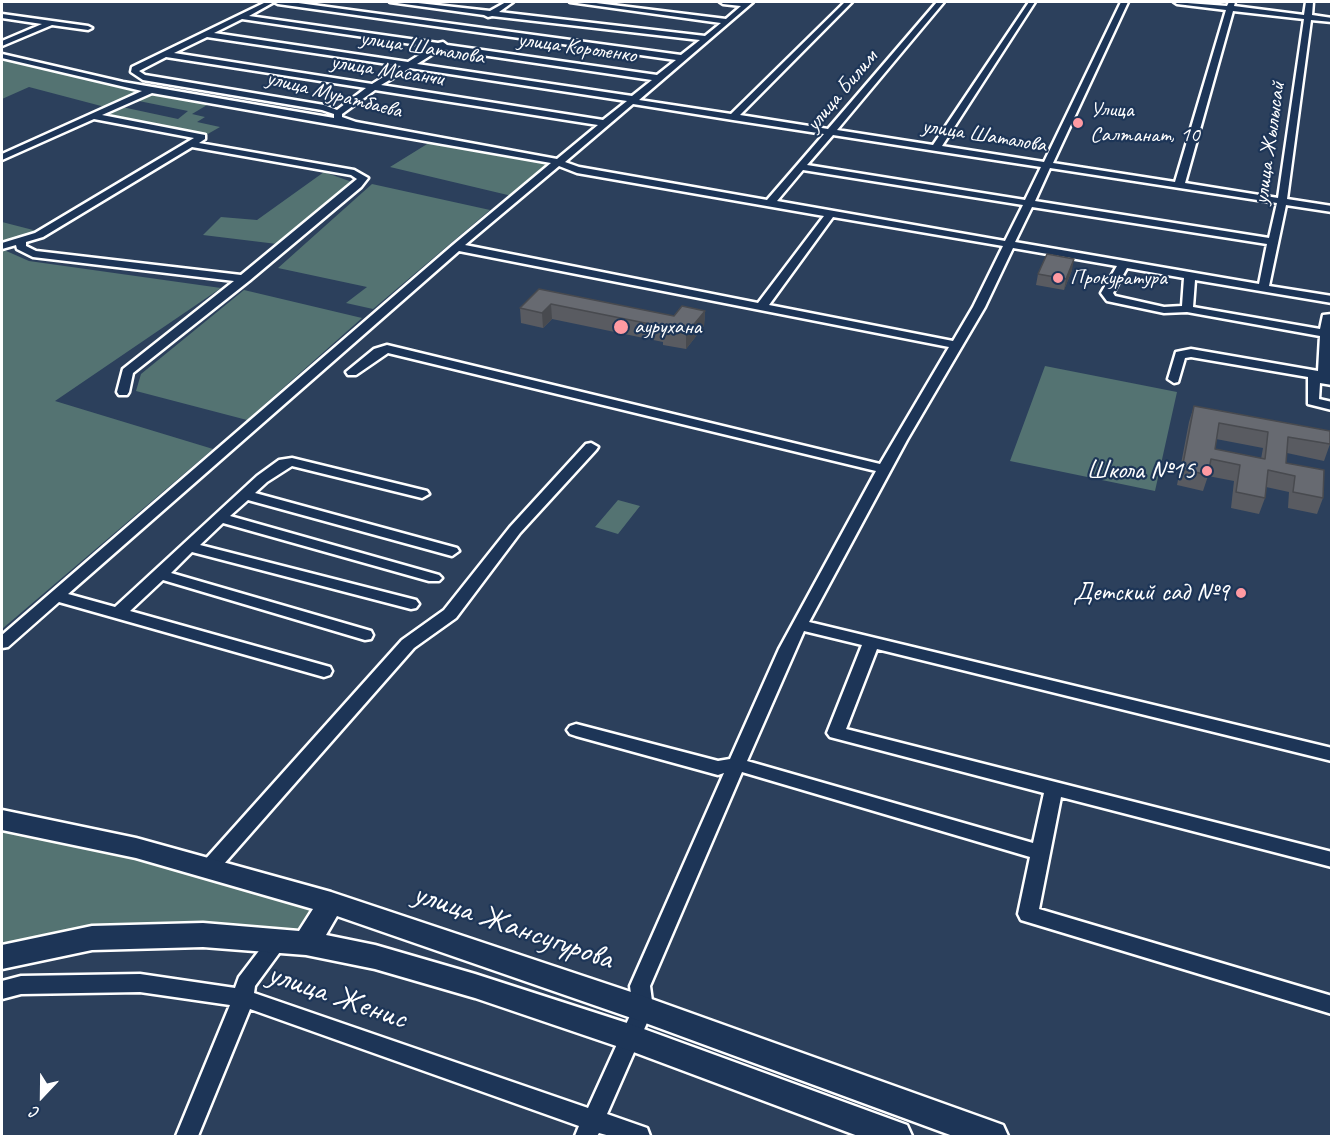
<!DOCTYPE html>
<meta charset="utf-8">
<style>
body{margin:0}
#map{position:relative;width:1333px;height:1138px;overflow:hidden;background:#2c405c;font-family:Caveat,sans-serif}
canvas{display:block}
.frame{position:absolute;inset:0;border:3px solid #fff;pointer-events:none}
.north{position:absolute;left:12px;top:1066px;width:60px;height:60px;-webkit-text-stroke:4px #1d3557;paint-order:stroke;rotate:202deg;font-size:16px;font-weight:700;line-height:24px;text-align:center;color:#fff}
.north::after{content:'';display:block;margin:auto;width:21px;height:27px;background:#fff;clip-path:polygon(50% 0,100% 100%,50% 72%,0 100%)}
</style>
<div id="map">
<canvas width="1333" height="1138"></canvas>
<div class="frame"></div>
<div class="north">С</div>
</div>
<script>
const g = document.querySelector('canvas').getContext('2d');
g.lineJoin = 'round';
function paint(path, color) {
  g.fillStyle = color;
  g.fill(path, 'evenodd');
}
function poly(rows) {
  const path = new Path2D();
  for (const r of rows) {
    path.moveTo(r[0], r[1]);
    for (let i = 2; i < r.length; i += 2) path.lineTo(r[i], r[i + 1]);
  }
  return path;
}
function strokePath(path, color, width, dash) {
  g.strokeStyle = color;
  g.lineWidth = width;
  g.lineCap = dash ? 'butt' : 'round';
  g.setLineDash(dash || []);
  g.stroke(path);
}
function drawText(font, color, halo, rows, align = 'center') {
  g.font = font + ' Caveat,sans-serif';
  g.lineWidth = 4.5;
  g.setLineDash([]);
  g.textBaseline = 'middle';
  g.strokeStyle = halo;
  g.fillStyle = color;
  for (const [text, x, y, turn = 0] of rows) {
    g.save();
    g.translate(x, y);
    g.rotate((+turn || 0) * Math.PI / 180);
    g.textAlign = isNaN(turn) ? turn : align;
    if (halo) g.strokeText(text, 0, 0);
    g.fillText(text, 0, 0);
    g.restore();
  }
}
paint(poly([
 [2,59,115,86,139,91,105,107,29,87,2,99],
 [151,92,212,102,192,114,205,117,197,122,220,127,206,135,100,115,122,107,178,119,188,111,134,100],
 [432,141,551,164,512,196,390,167],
 [324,172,352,182,277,244,203,235,221,217,257,220],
 [372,184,490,210,373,309,346,303,367,287,278,268],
 [2,222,37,231,2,242],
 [4,250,29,261,221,288,55,401,213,449,2,629,2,252],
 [244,290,362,318,247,420,136,391,141,374],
 [1045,366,1177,392,1155,491,1010,461],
 [618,500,640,506,618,534,595,527],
 [2,821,70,834,331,903,306,943,92,938,2,957]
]), '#547372');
const minor = poly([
 [266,2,291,2,681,55,700,40,492,16,488,17,484,15,390,2,409,2,490,11,506,2,513,2,499,12,705,36,721,23,570,2,588,2,726,19,741,6,723,4,720,2,753,2,639,100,731,114,845,2,852,2,740,115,828,129,937,2,944,2,837,130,933,145,1029,2,1035,2,942,146,1044,162,1121,2,1128,2,1053,163,1175,182,1226,10,1177,4,1174,2,1227,6,1229,2,1235,2,1234,6,1304,15,1306,2,1313,2,1312,15,1332,18,1332,22,1311,20,1287,199,1332,206,1332,212,1286,205,1269,286,1332,296,1332,303,1195,280,1193,307,1320,329,1323,315,1332,314,1332,385,1320,383,1319,399,1332,402,1332,410,1308,404,1308,377,1191,357,1185,358,1178,382,1174,383,1168,379,1176,352,1191,349,1318,371,1320,336,1187,312,1164,313,1107,301,1101,293,1117,266,1013,248,985,307,907,440,809,622,1332,748,1332,761,877,649,846,729,1332,852,1332,867,1061,797,1039,909,1332,996,1332,1014,1021,920,1018,914,1030,857,742,772,650,986,653,1009,607,1114,647,1128,650,1136,610,1136,599,1133,597,1136,575,1136,579,1126,250,1009,198,1136,176,1136,230,1005,140,992,21,994,2,999,2,981,21,976,140,974,235,988,239,977,271,935,278,933,285,935,288,941,255,986,254,993,588,1108,633,1009,630,986,724,773,718,775,576,736,570,734,567,730,570,726,576,724,718,761,730,759,779,649,876,471,388,353,356,375,348,375,346,372,374,349,387,345,880,464,949,347,459,251,68,594,115,607,257,476,279,460,292,458,427,491,429,494,422,498,292,466,267,482,255,493,457,548,459,551,452,556,248,500,230,516,439,575,442,578,439,581,429,581,223,523,200,545,416,600,419,604,416,608,411,609,192,552,171,573,371,631,373,635,371,639,365,640,163,580,130,611,330,667,332,671,330,675,324,677,59,602,8,647,2,648,2,635,453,245,551,163,152,93,102,115,205,135,205,139,199,143,354,170,368,178,361,187,249,281,133,373,129,392,127,395,119,395,117,392,123,369,234,281,33,257,17,249,16,245,2,249,2,243,35,233,194,138,94,119,2,160,2,154,142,91,2,58,2,54,123,82,334,118,334,114,322,110,143,80,131,72,132,67,266,2],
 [274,2,278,4,676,60,657,75,447,45,443,42,438,43,249,16,274,2],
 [1233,11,1304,19,1278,198,1185,183,1233,11],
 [242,19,432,47,408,62,214,33,242,19],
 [207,37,401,66,372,84,174,53,207,37],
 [441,49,652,80,632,96,417,64,441,49],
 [166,57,366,88,337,110,324,105,145,75,139,71,166,57],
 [410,68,627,101,603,120,381,85,410,68],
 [375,90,598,125,557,159,356,122,342,117,342,114,375,90],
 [633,104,733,120,824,134,767,200,579,167,565,162,633,104],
 [833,135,936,151,1041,167,1025,200,807,165,833,135],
 [192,147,351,175,357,179,241,275,36,251,26,246,26,242,43,237,192,147],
 [559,166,577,173,824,216,758,303,465,245,559,166],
 [1050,168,1277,203,1269,238,1035,201,1050,168],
 [803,170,1023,205,1005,241,777,201,803,170],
 [1032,207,1267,244,1259,284,1015,242,1032,207],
 [833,217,1003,246,973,307,953,341,769,305,833,217],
 [1127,268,1184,278,1182,306,1164,307,1115,296,1113,293,1127,268],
 [804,631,862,645,827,733,830,737,1044,793,1033,843,747,761,804,631],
 [2,14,88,26,92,28,88,30,52,25,2,46,2,41,42,24,2,18,2,14],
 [591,443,598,447,596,450,520,533,456,618,414,648,216,873,209,876,202,873,200,868,202,863,402,640,444,610,510,527,586,444,591,443]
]);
const secondary = poly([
 [2,810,136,838,331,892,643,996,992,1121,1003,1125,1008,1136,953,1136,640,1021,337,916,326,935,375,945,475,974,630,1024,907,1125,912,1136,858,1136,628,1050,475,998,375,969,306,955,203,947,92,950,2,969,2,945,92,926,203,923,299,931,313,909,136,858,2,830,2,810]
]);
strokePath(minor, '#fff', 5);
strokePath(secondary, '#fff', 5);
paint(minor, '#1d3557');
paint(secondary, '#1d3557');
paint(poly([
 [1072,270,1064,290,1036,285,1038,274],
 [539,289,674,316,705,311,704,326,686,349,663,345,663,342,552,319,543,328,521,323,520,308],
 [1194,406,1330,444,1324,461,1287,453,1286,463,1323,498,1317,514,1288,508,1289,492,1266,487,1265,498,1259,514,1231,508,1234,481,1208,476,1203,491,1177,485,1189,422],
 [1216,439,1263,448,1261,459,1215,449]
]), '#595b61');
paint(poly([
 [1074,259,1072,270,1064,290,1066,279],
 [551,304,552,319,543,328,542,313],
 [705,311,704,326,686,349,686,334]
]), '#484a4f');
const building = poly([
 [1047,254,1074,259,1066,279,1038,274,1047,254],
 [539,289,674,316,682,306,705,311,686,334,663,329,665,327,551,304,542,313,520,308,539,289],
 [1194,406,1330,431,1330,444,1288,437,1286,463,1324,470,1323,498,1293,492,1295,476,1268,470,1265,498,1236,492,1240,465,1211,459,1208,475,1182,469,1194,406],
 [1219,423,1268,432,1265,459,1215,449,1219,423]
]);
paint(building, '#676a71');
strokePath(building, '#484a4f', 1.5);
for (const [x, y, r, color] of [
 [1078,123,6,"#ff9aa2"],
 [1058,278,6,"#ff9aa2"],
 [621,327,8,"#ff9aa2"],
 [1207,471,6,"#ff9aa2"],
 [1241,593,6,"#ff9aa2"]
]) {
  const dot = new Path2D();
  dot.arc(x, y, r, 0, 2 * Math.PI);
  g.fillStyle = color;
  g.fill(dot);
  strokePath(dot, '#1d3557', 2);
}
drawText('22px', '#fff', '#1d3557', [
 ["улица Шаталова",422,48,9],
 ["улица Короленко",577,48,8],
 ["улица Масанчи",387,71,9],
 ["улица Билим",842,91,-50],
 ["улица Муратбаева",334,95,14],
 ["улица Шаталова",984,136,9],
 ["улица Жылысай",1270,143,-82]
]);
drawText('22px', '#fff', '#1d3557', [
 ["Улица",1090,110],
 ["Салтанат, 10",1090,135],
 ["Прокуратура",1070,278],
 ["аурухана",634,327]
], 'left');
drawText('26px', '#fff', '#1d3557', [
 ["Школа №15",1195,471],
 ["Детский сад №9",1229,593]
], 'right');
drawText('32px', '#fff', '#1d3557', [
 ["улица Жансугурова",513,927,19],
 ["улица Женис",337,997,19]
]);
</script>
